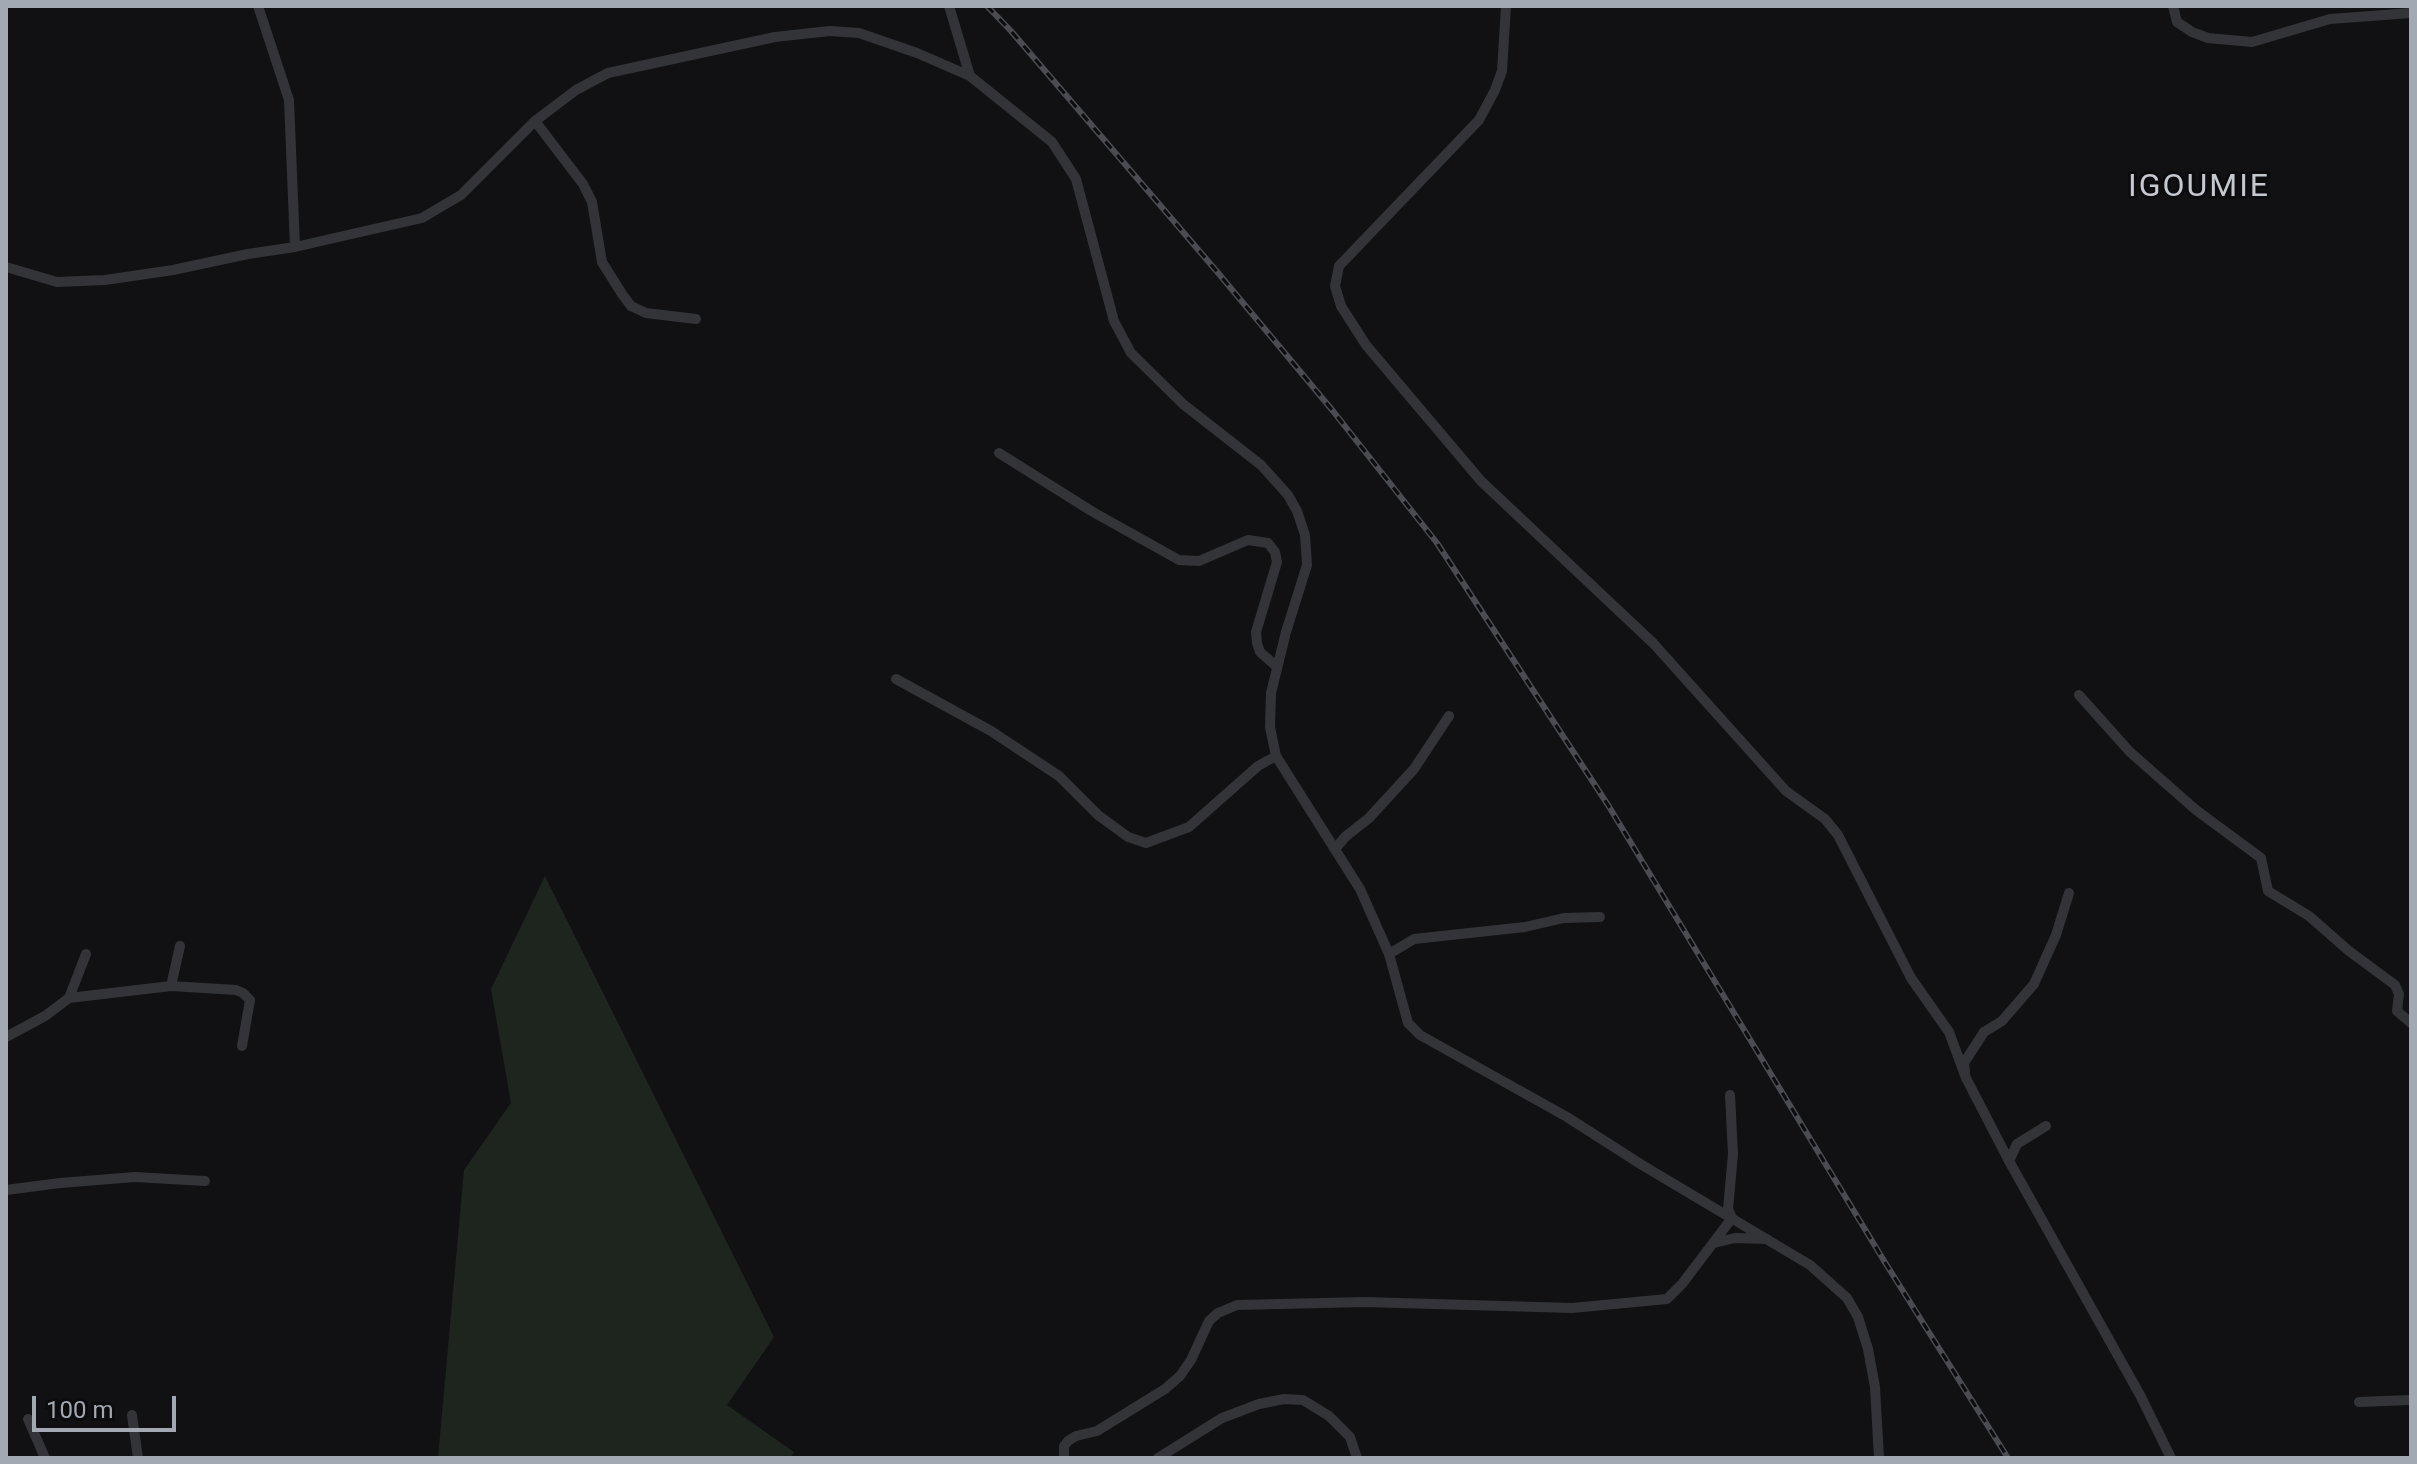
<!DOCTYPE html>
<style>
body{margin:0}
#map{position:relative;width:2417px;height:1464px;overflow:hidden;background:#111113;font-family:Roboto,sans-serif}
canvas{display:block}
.frame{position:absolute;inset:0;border:8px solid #a3a9b3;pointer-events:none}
.scale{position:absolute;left:32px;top:1396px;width:144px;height:36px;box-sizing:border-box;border:4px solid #a3a9b3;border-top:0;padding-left:10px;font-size:24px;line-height:28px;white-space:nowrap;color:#a3a9b3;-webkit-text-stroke:6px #0c0c0e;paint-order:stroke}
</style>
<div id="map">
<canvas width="2417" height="1464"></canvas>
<div class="frame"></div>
<div class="scale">100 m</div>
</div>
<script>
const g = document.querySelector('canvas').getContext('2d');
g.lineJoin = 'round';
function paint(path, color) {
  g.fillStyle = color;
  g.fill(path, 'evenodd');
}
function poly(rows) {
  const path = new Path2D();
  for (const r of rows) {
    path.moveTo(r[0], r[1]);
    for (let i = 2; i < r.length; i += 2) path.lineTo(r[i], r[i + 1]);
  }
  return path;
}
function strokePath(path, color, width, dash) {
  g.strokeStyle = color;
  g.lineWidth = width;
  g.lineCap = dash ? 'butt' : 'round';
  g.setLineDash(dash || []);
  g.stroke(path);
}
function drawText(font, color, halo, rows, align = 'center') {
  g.font = font + ' Roboto,sans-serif';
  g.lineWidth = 6;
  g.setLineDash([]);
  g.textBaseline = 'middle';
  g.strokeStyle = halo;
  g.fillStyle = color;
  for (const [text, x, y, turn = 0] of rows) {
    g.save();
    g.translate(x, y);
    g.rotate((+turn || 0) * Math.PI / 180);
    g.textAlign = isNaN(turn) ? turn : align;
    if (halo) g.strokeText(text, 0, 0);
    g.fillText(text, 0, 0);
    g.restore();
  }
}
paint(poly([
 [545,876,774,1337,727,1405,794,1452,790,1458,438,1458,464,1170,511,1103,491,989]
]), '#1e251e');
strokePath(poly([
 [258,6,289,100,295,247],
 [949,6,970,76],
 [1506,6,1502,71,1495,90,1479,120,1339,266,1335,286,1341,306,1366,345,1481,481,1653,643,1786,791,1825,819,1838,835,1911,978,1949,1032,1966,1078,2009,1161,2140,1395,2171,1458],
 [2173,6,2177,22,2192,32,2208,38,2252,42,2330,19,2411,13],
 [535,121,583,184,592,202,602,262,622,294,631,306,646,313,696,319],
 [6,267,57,282,105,280,173,270,248,254,295,247,422,218,461,195,535,121,576,90,608,73,775,37,830,31,859,33,917,53,970,76,1052,142,1076,179,1114,321,1131,353,1183,404,1261,465,1288,495,1297,511,1305,535,1307,565,1286,632,1271,693,1270,727,1276,756,1360,889,1389,954,1408,1023,1420,1035,1567,1117,1642,1165,1810,1265,1847,1298,1858,1317,1868,1349,1875,1387,1879,1458],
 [999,453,1093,512,1179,560,1199,561,1248,540,1268,543,1275,552,1277,562,1256,632,1257,643,1260,652,1276,666],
 [896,679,991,731,1059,776,1098,815,1128,837,1146,843,1189,827,1258,766,1276,756],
 [2079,695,2130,752,2196,810,2261,858,2268,891,2309,916,2349,951,2395,985,2399,994,2397,1011,2411,1023],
 [1336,848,1345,837,1369,818,1414,769,1449,716],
 [1389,954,1414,939,1525,927,1564,918,1600,917],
 [171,986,180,946],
 [69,998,86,954],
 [6,1037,45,1016,69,998,171,986,236,990,243,993,250,1000,242,1046],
 [1965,1072,1964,1063,1984,1032,2002,1021,2034,984,2056,935,2069,893],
 [2009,1161,2017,1144,2046,1126],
 [6,1190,60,1183,135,1177,205,1181],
 [1714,1243,1735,1238,1767,1239],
 [2359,1402,2411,1400],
 [132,1415,138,1458],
 [28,1419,45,1458],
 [1064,1458,1064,1446,1068,1441,1076,1436,1097,1431,1165,1389,1180,1376,1191,1360,1209,1321,1218,1313,1237,1305,1365,1302,1572,1308,1667,1299,1682,1284,1732,1218,1728,1209,1733,1154,1730,1095],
 [1158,1458,1222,1418,1259,1404,1284,1399,1303,1400,1329,1416,1350,1437,1357,1458]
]), '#323438', 10);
const rail = poly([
 [987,6,1011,31,1219,274,1333,411,1437,543,1608,805,1886,1264,2008,1458]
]);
strokePath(rail, '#4a4c51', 6);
strokePath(rail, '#0c0c0e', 3, [9]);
g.letterSpacing = '2px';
drawText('32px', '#c4c8cf', '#0c0c0e', [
 ["IGOUMIE",2199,188]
]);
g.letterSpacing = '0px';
</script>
